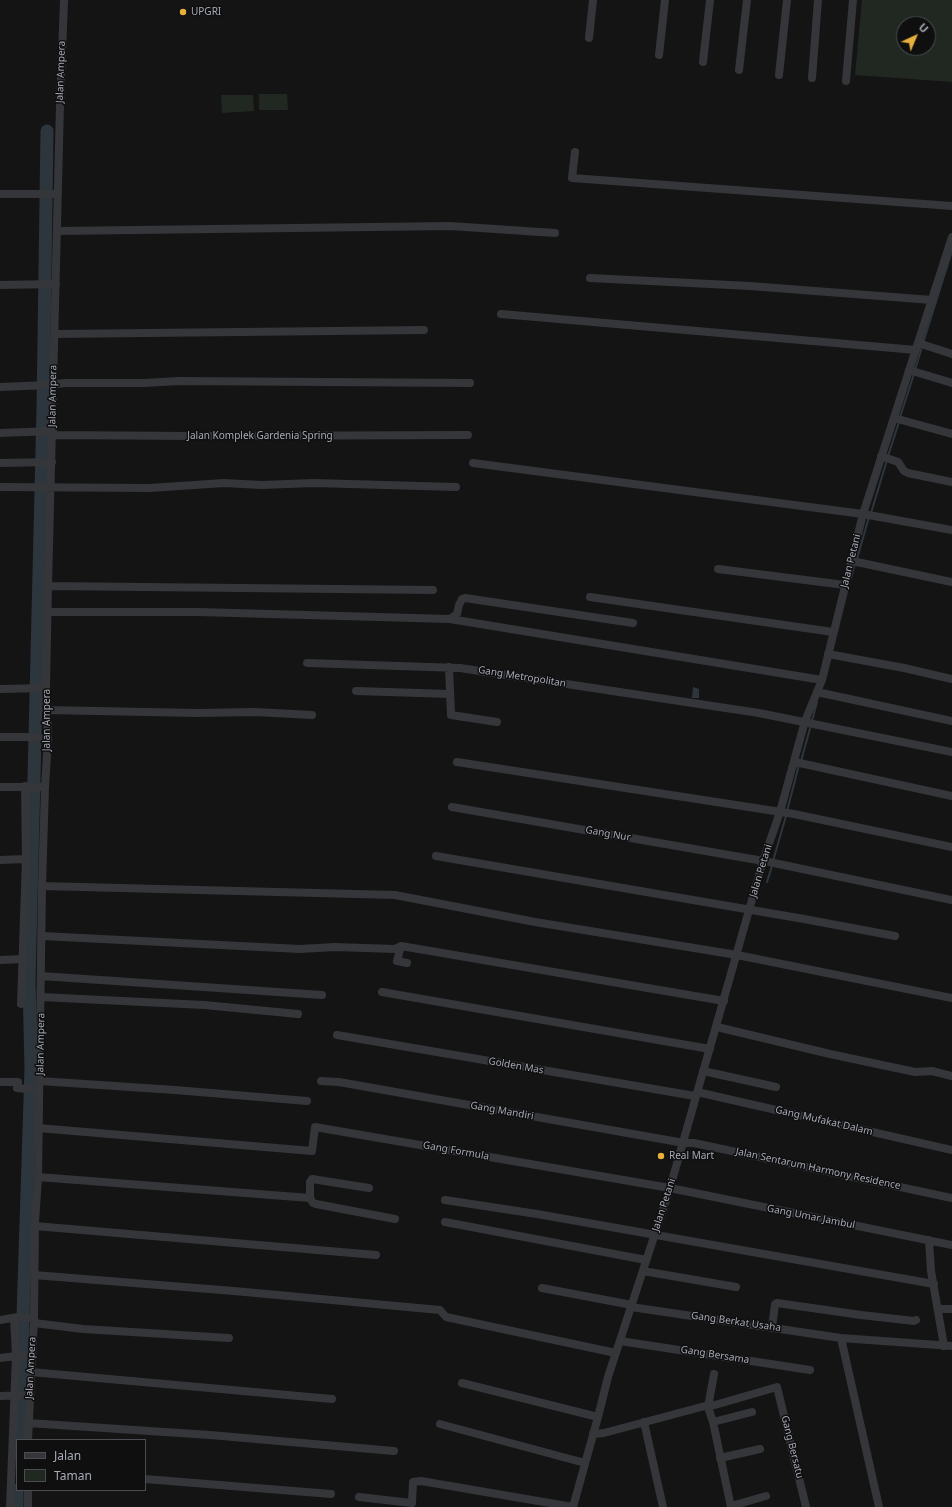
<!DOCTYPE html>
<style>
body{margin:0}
#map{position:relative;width:952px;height:1507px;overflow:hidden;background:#141415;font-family:"Noto Sans",sans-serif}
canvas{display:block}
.legend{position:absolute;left:16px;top:1439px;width:130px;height:52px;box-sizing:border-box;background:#0f0f10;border:1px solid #4b4d52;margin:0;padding:5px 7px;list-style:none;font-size:12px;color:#a6aab5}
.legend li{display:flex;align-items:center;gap:8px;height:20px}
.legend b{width:20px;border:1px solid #4b4d52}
.north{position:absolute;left:896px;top:16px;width:40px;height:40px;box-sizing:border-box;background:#0f0f10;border:1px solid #4b4d52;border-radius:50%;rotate:44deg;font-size:11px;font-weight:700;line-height:16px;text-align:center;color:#a6aab5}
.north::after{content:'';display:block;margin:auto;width:14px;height:18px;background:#e5b13c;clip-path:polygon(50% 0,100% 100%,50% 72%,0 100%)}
</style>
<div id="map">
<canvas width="952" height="1507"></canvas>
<ul class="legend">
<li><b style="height:5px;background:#35363a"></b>Jalan</li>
<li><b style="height:11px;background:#202821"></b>Taman</li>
</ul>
<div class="north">U</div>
</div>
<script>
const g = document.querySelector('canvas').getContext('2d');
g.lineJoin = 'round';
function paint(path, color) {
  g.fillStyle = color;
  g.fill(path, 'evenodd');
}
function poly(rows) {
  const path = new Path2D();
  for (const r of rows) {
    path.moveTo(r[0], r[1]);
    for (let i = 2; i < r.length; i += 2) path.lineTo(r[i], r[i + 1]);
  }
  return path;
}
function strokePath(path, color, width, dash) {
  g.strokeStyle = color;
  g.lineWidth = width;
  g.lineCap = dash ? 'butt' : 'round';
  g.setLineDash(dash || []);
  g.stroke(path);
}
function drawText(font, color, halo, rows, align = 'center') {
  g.font = font + ' "Noto Sans",sans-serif';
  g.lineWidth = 3;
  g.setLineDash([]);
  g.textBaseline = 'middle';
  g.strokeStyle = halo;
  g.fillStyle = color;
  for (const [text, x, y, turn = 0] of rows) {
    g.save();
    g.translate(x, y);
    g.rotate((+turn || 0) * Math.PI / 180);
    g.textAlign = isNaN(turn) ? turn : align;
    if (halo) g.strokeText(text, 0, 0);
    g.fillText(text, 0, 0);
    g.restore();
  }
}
paint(poly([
 [862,0,952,0,952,82,855,75],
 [904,24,928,24,928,48,904,48],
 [259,94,287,94,288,110,259,110],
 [221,95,253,95,254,111,222,113]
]), '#202821');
paint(poly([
 [693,687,699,689,699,698,692,698]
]), '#2e363d');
strokePath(poly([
 [923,343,952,251],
 [915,370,922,347],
 [900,417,914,374],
 [888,456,899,422],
 [871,513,887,460],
 [857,559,869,517],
 [851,578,855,563],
 [812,721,817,702],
 [801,761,811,725],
 [787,811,799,765],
 [773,861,786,816],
 [767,882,772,866]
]), '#2e363d', 2);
strokePath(poly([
 [19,1440,31,1069,29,982,43,410,47,131],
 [17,1507,17,1490]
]), '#2e363d', 13);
strokePath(poly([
 [589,38,593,0],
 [659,55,665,0],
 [703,62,710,0],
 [739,70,747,0],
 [779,75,787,0],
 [812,78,818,0],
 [846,81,853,0],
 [575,152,572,178,952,206],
 [0,194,58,194],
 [57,231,450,226,555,233],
 [590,278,750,286,932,300],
 [0,285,56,284],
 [501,314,916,350],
 [55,334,424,330],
 [918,343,952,354],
 [909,370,952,383],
 [0,387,49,385,65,383,144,383,179,381,470,383],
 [894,418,952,434],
 [0,433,53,431],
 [53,435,191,436,468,435],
 [881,456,898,462,904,471,908,473,952,482],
 [0,463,52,462],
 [473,463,863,514,952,530],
 [0,487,150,488,224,483,261,485,314,483,456,487],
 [852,561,952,582],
 [718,569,845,585],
 [48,586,433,590],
 [590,597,833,632],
 [48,612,198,612,450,619,457,614,459,605,462,599,465,598,633,623],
 [450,619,822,680],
 [828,654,904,668,952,679],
 [307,663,460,668,759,713,952,752],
 [449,667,451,715,497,722],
 [0,689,46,688],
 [356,691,450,694],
 [817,692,952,721],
 [46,710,197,713,255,712,312,715],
 [0,737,27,737,48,739],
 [457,762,794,814,952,847],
 [795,762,952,796],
 [0,787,45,787],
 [452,807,769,862,952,900],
 [436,856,804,919,895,936],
 [0,860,26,859,25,786],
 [42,886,395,895,535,922,737,955,952,998],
 [42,936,300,949,335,947,395,949,401,946,724,1001],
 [401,946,397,961,407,963],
 [0,960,23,959],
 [41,976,322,995],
 [382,992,710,1049],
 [41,997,204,1005,298,1014],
 [21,1004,26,859],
 [717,1027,830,1054,915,1072,932,1071,952,1076],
 [337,1035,695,1096],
 [703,1071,776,1087],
 [40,1081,175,1090,307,1101],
 [321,1081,339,1082,684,1143,694,1143,952,1198],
 [0,1082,18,1082,17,1088,39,1090],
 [697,1092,952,1150],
 [38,1128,312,1151,315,1127,670,1188,952,1245],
 [38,1177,310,1198],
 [369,1188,312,1179,310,1182,310,1198,313,1203,316,1204,395,1219],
 [445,1200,537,1214,934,1284],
 [445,1222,646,1260],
 [35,1226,376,1255],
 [929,1240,931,1271,944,1346],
 [643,1271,736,1287],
 [34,1275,234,1291,440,1310,446,1317,616,1353],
 [542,1288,632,1305],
 [631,1307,841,1338,952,1346],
 [938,1309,952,1309],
 [0,1320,18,1317,34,1318],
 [34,1323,83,1329,229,1338],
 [772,1328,775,1304,777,1303,861,1315,914,1321,916,1320],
 [841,1338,879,1507],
 [620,1341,810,1370],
 [0,1358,16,1356,32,1357],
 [31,1372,332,1399],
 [714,1374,708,1407,777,1387,806,1507],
 [462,1383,598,1417],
 [0,1396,30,1395],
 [644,1422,663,1507],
 [713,1422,752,1412],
 [28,1423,210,1435,394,1451],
 [440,1424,585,1463],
 [593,1434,604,1433,705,1406,708,1407,713,1422,731,1507],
 [28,1440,34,1318,35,1223,38,1177,42,886,45,787,48,739,46,688,48,586,60,105,64,0],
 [720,1458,760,1449],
 [145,1479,331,1494],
 [28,1490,28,1507],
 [359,1497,412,1503,413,1482,421,1481,573,1507],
 [731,1506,766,1496],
 [10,1507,16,1356,14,1318],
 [573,1507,598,1417,608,1377,670,1188,763,861,780,812,805,721,822,680,863,514,952,237]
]), '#35363a', 8);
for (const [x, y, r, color] of [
 [183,12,4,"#e5b13c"],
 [661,1156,4,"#e5b13c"]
]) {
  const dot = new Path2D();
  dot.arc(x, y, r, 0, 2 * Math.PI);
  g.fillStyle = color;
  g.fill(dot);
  strokePath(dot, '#0f0f10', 1.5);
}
drawText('10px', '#a6aab5', '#0f0f10', [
 ["UPGRI",191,12],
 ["Real Mart",669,1156]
], 'left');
drawText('10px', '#a6aab5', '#0f0f10', [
 ["Jalan Ampera",61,72,-88],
 ["Jalan Ampera",53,396,-89],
 ["Jalan Komplek Gardenia Spring",260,436],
 ["Jalan Petani",851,561,-76],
 ["Gang Metropolitan",522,677,9],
 ["Jalan Ampera",47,720,-90],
 ["Gang Nur",608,834,10],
 ["Jalan Petani",761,871,-73],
 ["Jalan Ampera",41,1044,-89],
 ["Golden Mas",516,1066,10],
 ["Gang Mandiri",502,1111,10],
 ["Gang Mufakat Dalam",824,1121,13],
 ["Gang Formula",456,1151,10],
 ["Jalan Sentarum Harmony Residence",818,1169,12],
 ["Jalan Petani",664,1205,-72],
 ["Gang Umar Jambul",811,1217,11],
 ["Gang Berkat Usaha",736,1322,8],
 ["Gang Bersama",715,1355,9],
 ["Jalan Ampera",31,1368,-87],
 ["Gang Bersatu",792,1447,76]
]);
</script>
